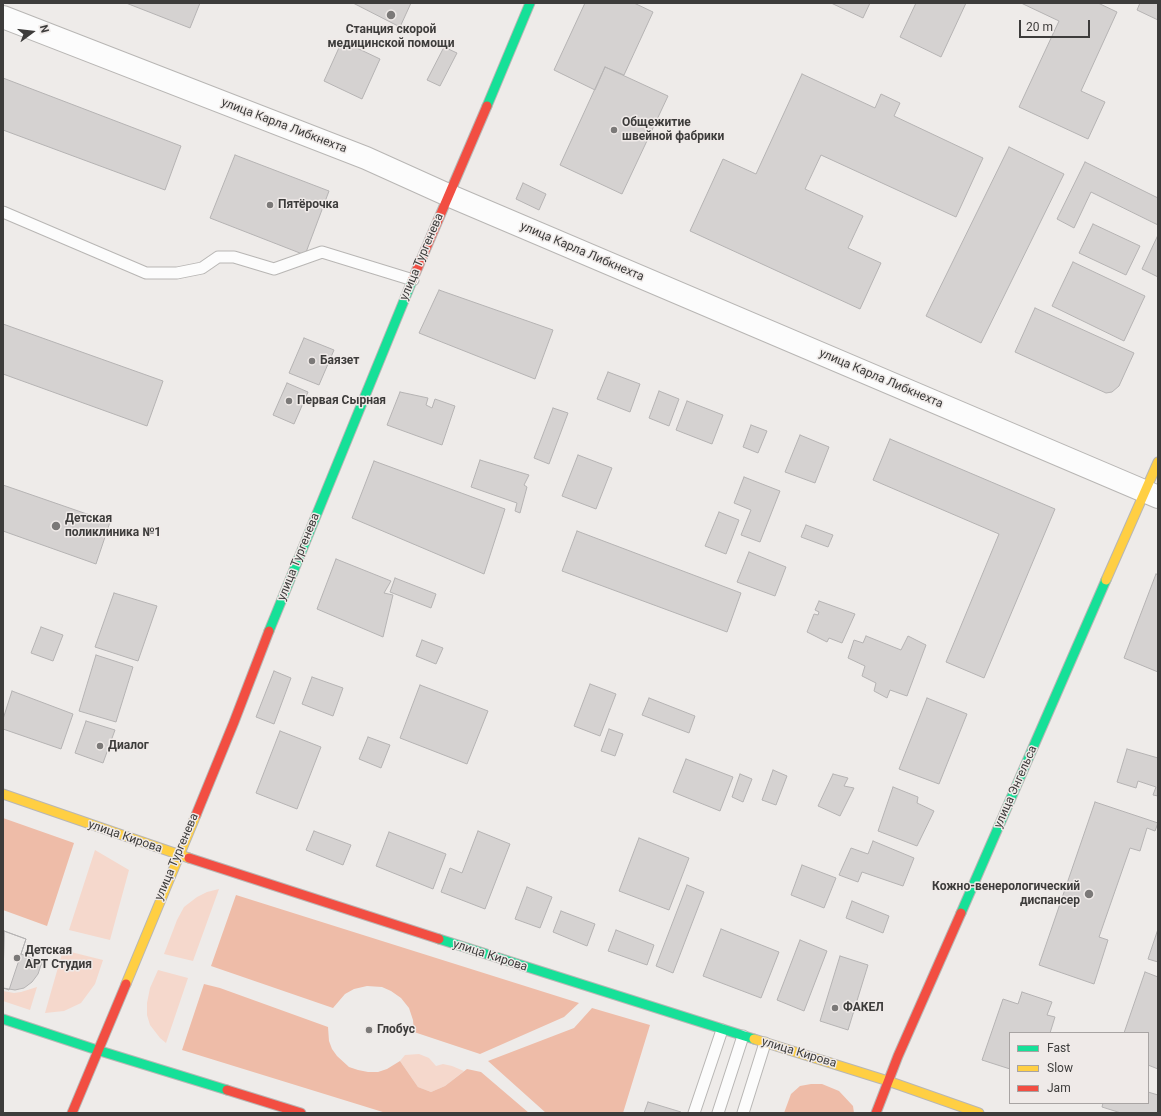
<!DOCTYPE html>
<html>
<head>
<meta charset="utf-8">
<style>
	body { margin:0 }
	#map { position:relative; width:1161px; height:1116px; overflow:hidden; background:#eeebe9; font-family:Roboto,sans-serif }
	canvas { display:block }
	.frame { position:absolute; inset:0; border:4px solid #3d3c3b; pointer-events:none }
	.legend { position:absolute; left:1009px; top:1032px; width:140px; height:72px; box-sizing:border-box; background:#efeae8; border:1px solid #a8a4a3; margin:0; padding:5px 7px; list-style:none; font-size:12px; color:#3d3c3b }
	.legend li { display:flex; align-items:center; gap:8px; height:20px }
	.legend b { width:20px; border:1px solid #a8a4a3 }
	.north { position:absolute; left:12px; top:12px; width:40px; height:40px; -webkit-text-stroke:3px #efeae8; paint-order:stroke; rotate:75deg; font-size:11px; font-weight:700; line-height:16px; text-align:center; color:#3d3c3b }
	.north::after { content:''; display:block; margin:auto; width:14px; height:18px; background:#3d3c3b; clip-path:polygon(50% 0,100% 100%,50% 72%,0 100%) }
	.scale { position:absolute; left:1019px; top:20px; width:71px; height:18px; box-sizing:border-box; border:2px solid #3d3c3b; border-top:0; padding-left:5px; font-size:12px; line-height:14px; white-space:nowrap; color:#3d3c3b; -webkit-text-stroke:3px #efeae8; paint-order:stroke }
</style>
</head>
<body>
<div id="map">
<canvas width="1161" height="1116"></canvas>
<div class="frame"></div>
<ul class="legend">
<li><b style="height:5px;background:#16e098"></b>Fast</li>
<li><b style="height:5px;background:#ffcf43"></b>Slow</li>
<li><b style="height:5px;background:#f24e42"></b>Jam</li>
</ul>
<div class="north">N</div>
<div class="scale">20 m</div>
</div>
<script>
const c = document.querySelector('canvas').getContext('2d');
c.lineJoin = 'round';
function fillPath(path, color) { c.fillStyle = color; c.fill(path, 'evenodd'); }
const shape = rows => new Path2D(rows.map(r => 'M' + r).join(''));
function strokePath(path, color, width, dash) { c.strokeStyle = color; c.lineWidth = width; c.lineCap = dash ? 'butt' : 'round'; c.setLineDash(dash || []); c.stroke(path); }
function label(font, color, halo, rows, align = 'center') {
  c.font = font + ' Roboto,sans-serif'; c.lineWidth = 3; c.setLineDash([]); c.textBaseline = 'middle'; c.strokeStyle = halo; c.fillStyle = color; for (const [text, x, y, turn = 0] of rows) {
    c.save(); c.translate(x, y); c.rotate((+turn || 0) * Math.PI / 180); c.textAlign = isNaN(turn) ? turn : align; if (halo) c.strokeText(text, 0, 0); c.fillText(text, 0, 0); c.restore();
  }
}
const green = shape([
	[95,850,129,870,110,940,69,930],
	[219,889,193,961,164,954,177,920,184,907,197,897,207,892],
	[63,950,103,960,95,984,81,1003,64,1011,45,1013],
	[158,970,188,978,166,1043,160,1038,150,1025,147,1015,147,1003,150,988],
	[37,987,30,1010,3,1001,3,991,14,993,21,992],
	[419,1054,429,1058,436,1066,443,1064,452,1066,464,1071,445,1086,431,1092,418,1087,400,1061,405,1055]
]);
const forest = shape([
	[3,818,74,843,47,926,3,910],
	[236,895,579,1003,564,1017,480,1054,414,1032,413,1020,409,1008,401,998,391,991,382,987,367,986,354,989,345,994,333,1008,211,966],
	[204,984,220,988,328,1027,329,1041,332,1049,337,1056,349,1067,358,1070,368,1072,378,1072,387,1069,400,1061,418,1087,431,1092,445,1086,467,1069,481,1072,529,1113,386,1113,182,1050],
	[592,1008,650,1025,623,1113,546,1113,488,1061,574,1028],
	[811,1084,822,1084,839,1091,853,1106,854,1113,784,1113,791,1094,800,1086]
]);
const building = shape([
	[126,3,200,3,190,28,126,3],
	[353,3,411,3,400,27,353,3],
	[585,3,634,3,653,12,624,75,605,67,595,90,554,70,585,3],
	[831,3,870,3,863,18,831,3],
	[916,3,966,3,941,57,900,37,916,3],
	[1021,3,1098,3,1117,12,1081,91,1105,102,1088,139,1019,107,1059,21,1021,3],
	[1140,3,1158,3,1158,20,1137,10,1140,3],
	[342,41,380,59,362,99,324,81,342,41],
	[444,47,457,53,440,86,427,80,444,47],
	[605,67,668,96,622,194,560,165,605,67],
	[802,74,875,108,881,94,900,103,894,116,983,158,956,217,821,155,805,189,863,216,848,248,881,263,860,309,690,231,723,159,756,174,802,74],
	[3,78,181,146,165,190,3,130,3,78],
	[1009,147,1064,174,981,343,926,316,1009,147],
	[235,155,329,191,305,255,210,218,235,155],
	[1085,162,1158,198,1158,225,1091,192,1074,228,1057,219,1085,162],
	[523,183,546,194,539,210,516,199,523,183],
	[1093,224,1140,246,1126,275,1079,253,1093,224],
	[1158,235,1158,277,1142,269,1158,235],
	[1073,262,1145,296,1124,341,1052,306,1073,262],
	[439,290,553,330,535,379,419,333,439,290],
	[1035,308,1134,353,1119,386,1112,392,1106,393,1015,352,1035,308],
	[3,324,163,381,147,426,3,374,3,324],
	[304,338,334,350,319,385,289,373,304,338],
	[608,372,640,384,630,412,597,399,608,372],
	[287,383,308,392,294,424,273,415,287,383],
	[659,391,679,399,669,426,649,418,659,391],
	[400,392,428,398,426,405,432,408,435,399,455,406,442,445,387,425,400,392],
	[687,401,723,415,712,444,676,430,687,401],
	[553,408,568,413,549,464,534,458,553,408],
	[751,425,767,431,758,453,743,447,751,425],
	[800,435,829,447,815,483,785,472,800,435],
	[890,439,1055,509,984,678,946,662,999,534,873,480,890,439],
	[578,455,612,468,596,509,562,496,578,455],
	[480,460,529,475,524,485,527,487,520,513,515,511,517,503,471,487,480,460],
	[374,461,505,509,484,574,352,518,374,461],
	[744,477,780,491,760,542,741,535,751,510,734,503,744,477],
	[3,485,110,522,96,564,3,531,3,485],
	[719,512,739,520,726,554,705,546,719,512],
	[806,525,833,535,828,547,801,537,806,525],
	[577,531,741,593,727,632,562,571,577,531],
	[749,552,786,567,775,596,737,582,749,552],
	[336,559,391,581,384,593,393,595,383,637,317,609,336,559],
	[1156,574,1158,575,1158,672,1124,658,1156,574],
	[395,578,436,594,431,608,390,592,395,578],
	[114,593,157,606,138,661,95,647,114,593],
	[819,601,855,614,842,643,829,638,827,642,807,632,814,614,818,615,819,612,815,610,819,601],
	[41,627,63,635,53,661,31,653,41,627],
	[866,636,901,650,908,636,926,645,907,696,890,690,887,698,874,691,876,683,862,676,865,666,848,658,854,640,863,643,866,636],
	[422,640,443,648,436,664,416,656,422,640],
	[96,655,133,667,116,722,79,711,96,655],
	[274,671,291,678,274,724,256,717,274,671],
	[312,677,343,688,333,716,302,704,312,677],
	[590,684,616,694,600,736,574,726,590,684],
	[420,685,488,711,467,764,400,738,420,685],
	[12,691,73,714,61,749,3,729,3,719,12,691],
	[649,698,695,716,689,733,642,715,649,698],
	[927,698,967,714,939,784,899,769,927,698],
	[86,721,115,730,103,763,75,753,86,721],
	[609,729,623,734,615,756,601,751,609,729],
	[280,731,321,747,297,809,256,793,280,731],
	[368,737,390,745,381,768,359,759,368,737],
	[1127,749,1158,758,1158,796,1153,795,1156,787,1138,781,1136,788,1117,782,1127,749],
	[686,759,733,777,720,811,673,792,686,759],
	[773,770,787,776,776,805,762,800,773,770],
	[740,774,752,779,743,802,732,797,740,774],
	[833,774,848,778,844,786,854,788,840,816,818,806,833,774],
	[893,787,918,797,917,803,934,811,917,846,878,831,893,787],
	[1095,802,1158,823,1155,831,1147,828,1140,851,1130,848,1099,937,1108,940,1094,984,1039,965,1095,802],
	[314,831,351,845,343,865,306,850,314,831],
	[478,831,510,844,485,909,441,892,450,868,462,873,478,831],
	[389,832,446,854,433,889,376,866,389,832],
	[639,838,689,858,669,910,619,891,639,838],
	[873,841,914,858,903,886,862,872,858,882,839,875,851,848,868,854,873,841],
	[802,865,836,878,824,908,791,895,802,865],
	[687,885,704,892,673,973,656,966,687,885],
	[527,887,552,897,540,928,515,919,527,887],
	[852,901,889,916,883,933,846,918,852,901],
	[561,911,595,924,587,946,553,932,561,911],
	[721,929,779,952,761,998,703,976,721,929],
	[1158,929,1158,962,1148,959,1158,929],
	[616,930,654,945,647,965,608,951,616,930],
	[4,931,26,939,21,954,42,962,38,974,32,982,24,988,15,990,3,988,4,931],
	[4,931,26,939,9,990,3,988,4,931],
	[800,940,827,951,804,1011,777,1000,800,940],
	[840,956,868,965,848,1030,820,1021,840,956],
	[1145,972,1158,977,1158,1069,1148,1065,1148,1033,1124,1033,1145,972],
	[1022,992,1052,1002,1047,1015,1055,1017,1050,1033,1010,1033,1010,1069,982,1060,1003,999,1018,1004,1022,992],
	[1148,1092,1158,1095,1158,1113,1121,1113,1102,1107,1103,1103,1148,1103,1148,1092],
	[648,1102,681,1112,681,1113,644,1113,648,1102]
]);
const lane = shape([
	[3,212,146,273,177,273,202,268,218,257,234,257,274,269,322,252,413,280],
	[694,1113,722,1030],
	[718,1113,743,1036],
	[743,1113,765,1043]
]);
const street = shape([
	[3,17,366,158,448,195,1158,497]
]);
const fast = shape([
	[487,106,530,3],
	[269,631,412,281],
	[961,913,1106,580],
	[439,939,754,1039],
	[3,1019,97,1050,227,1090]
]);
const slow = shape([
	[1106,580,1158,462],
	[3,794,189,858],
	[126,984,196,815],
	[754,1039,888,1081,979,1113]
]);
const jam = shape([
	[412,281,487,106],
	[196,815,234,722,269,631],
	[189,858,439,939],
	[227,1090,301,1113],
	[72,1113,126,984],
	[876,1113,898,1056,961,913]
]);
const markers = [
	[391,15,5,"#7b7978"],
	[614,130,4,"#7b7978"],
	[270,205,4,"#7b7978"],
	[312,361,4,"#7b7978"],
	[289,401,4,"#7b7978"],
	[56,526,5,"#7b7978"],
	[100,746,4,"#7b7978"],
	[1089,894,5,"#7b7978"],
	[17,958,4,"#7b7978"],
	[835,1008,4,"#7b7978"],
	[369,1030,4,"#7b7978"]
];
const poiNames = [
	["Станция скорой",391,30,"center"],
	["медицинской помощи",391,44,"center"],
	["Общежитие",622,123],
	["швейной фабрики",622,137],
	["Пятёрочка",278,205],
	["Баязет",320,361],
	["Первая Сырная",297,401],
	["Детская",65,519],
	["поликлиника №1",65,533],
	["Диалог",108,746],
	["Кожно-венерологический",1080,887,"right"],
	["диспансер",1080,901,"right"],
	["Детская",25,951],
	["АРТ Студия",25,965],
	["ФАКЕЛ",843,1008],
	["Глобус",377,1030]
];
const streetNames = [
	["улица Карла Либкнехта",284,126,21],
	["улица Карла Либкнехта",582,252,23],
	["улица Тургенева",422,257,-67],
	["улица Карла Либкнехта",881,379,23],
	["улица Тургенева",299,557,-68],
	["улица Энгельса",1016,787,-66],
	["улица Кирова",125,837,19],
	["улица Тургенева",177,857,-67],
	["улица Кирова",490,956,18],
	["улица Кирова",799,1053,17]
];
fillPath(green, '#f5d8cc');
fillPath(forest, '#eebca8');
fillPath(building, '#d5d2d1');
strokePath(building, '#b5b3b3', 1);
strokePath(lane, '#b8b6b4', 13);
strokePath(street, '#b8b6b4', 24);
strokePath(fast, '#b8b6b4', 11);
strokePath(slow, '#b8b6b4', 11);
strokePath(jam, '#b8b6b4', 11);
strokePath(lane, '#fcfcfc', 11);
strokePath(street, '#fcfcfc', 22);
strokePath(fast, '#16e098', 9);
strokePath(slow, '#ffcf43', 9);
strokePath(jam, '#f24e42', 9);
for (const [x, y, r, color] of markers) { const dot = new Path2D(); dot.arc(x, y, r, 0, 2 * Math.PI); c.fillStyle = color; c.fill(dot); strokePath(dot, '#efeae8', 1.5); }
label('bold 12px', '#3d3c3b', '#efeae8', poiNames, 'left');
label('12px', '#3d3c3b', '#efeae8', streetNames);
</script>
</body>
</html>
